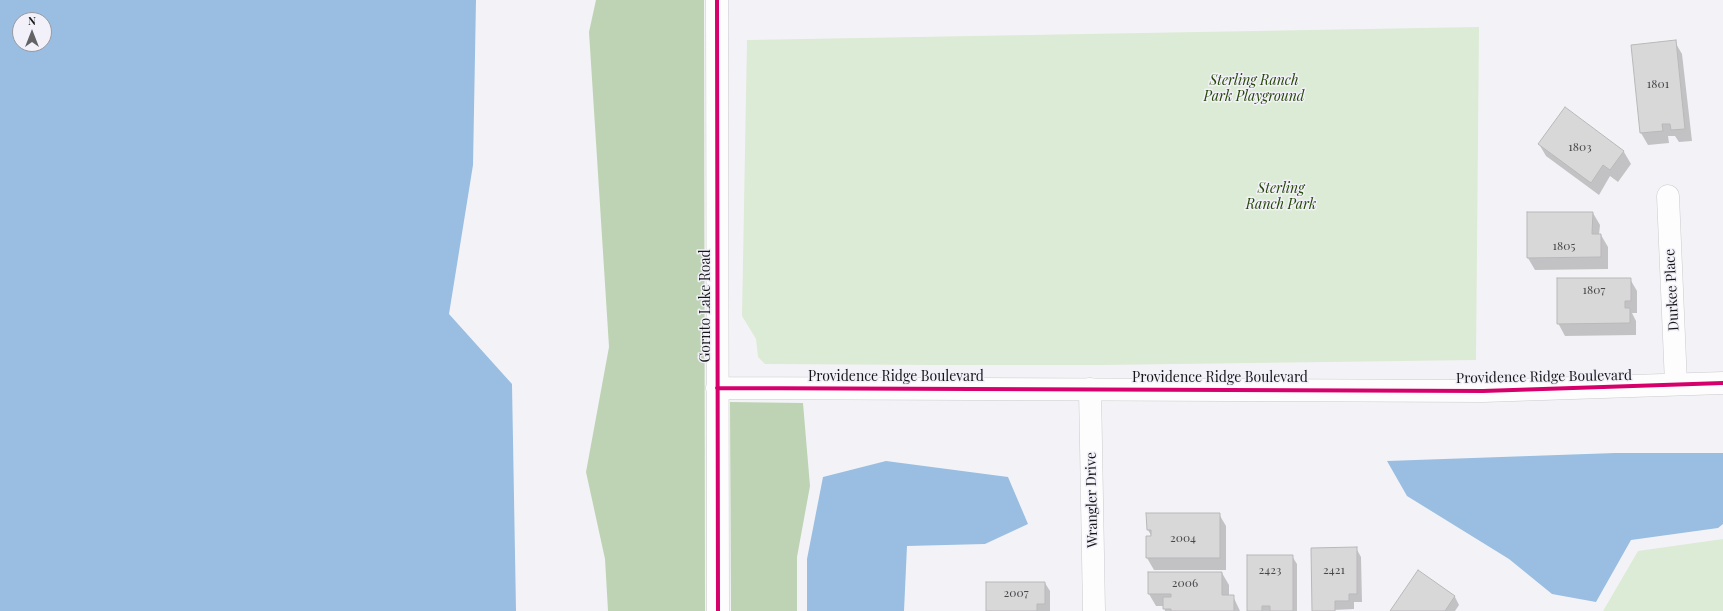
<!DOCTYPE html>
<html>
<head>
<meta charset="utf-8">
<style>
	body { margin:0 }
	#map { position:relative; width:1723px; height:611px; overflow:hidden; background:#f3f3f7; font-family:"Playfair Display",serif }
	canvas { display:block }
	.north { position:absolute; left:12px; top:12px; width:40px; height:40px; box-sizing:border-box; background:#f2f1f9; border:1px solid #9a999f; border-radius:50%; rotate:0deg; font-size:11px; font-weight:700; line-height:16px; text-align:center; color:#161618 }
	.north::after { content:''; display:block; margin:auto; width:14px; height:18px; background:#636366; clip-path:polygon(50% 0,100% 100%,50% 72%,0 100%) }
</style>
</head>
<body>
<div id="map">
<canvas width="1723" height="611"></canvas>
<div class="north">N</div>
</div>
<script>
const c = document.querySelector('canvas').getContext('2d');
c.lineJoin = 'round';
function fillPath(path, color) { c.fillStyle = color; c.fill(path, 'evenodd'); }
const shape = rows => new Path2D(rows.map(r => 'M' + r).join(''));
function strokePath(path, color, width, dash) { c.strokeStyle = color; c.lineWidth = width; c.lineCap = dash ? 'butt' : 'round'; c.setLineDash(dash || []); c.stroke(path); }
function label(font, color, halo, rows, align = 'center') {
  c.font = font + ' "Playfair Display",serif'; c.lineWidth = 3; c.setLineDash([]); c.textBaseline = 'middle'; c.strokeStyle = halo; c.fillStyle = color; for (const [text, x, y, turn = 0] of rows) {
    c.save(); c.translate(x, y); c.rotate((+turn || 0) * Math.PI / 180); c.textAlign = isNaN(turn) ? turn : align; if (halo) c.strokeText(text, 0, 0); c.fillText(text, 0, 0); c.restore();
  }
}
const green = shape([
	[1479,27,1476,360,1103,365,931,365,765,364,758,357,756,339,742,316,747,40],
	[1723,539,1723,611,1603,611,1638,551]
]);
const forest = shape([
	[596,0,704,0,705,611,608,611,605,559,586,472,609,347,589,32],
	[730,402,803,403,810,486,797,557,797,611,731,611]
]);
const water = shape([
	[0,0,476,0,473,165,449,314,512,384,516,611,0,611],
	[20,20,44,20,44,44,20,44],
	[1615,453,1723,453,1723,524,1718,528,1631,540,1596,602,1552,594,1509,559,1407,496,1387,461],
	[886,461,1008,477,1028,524,985,544,907,546,904,611,807,611,807,559,823,477]
]);
const shadow = shape([
	[1675,42,1682,54,1692,141,1679,142,1675,136,1668,136,1669,143,1648,145,1641,133,1632,46],
	[1565,109,1624,152,1631,164,1618,182,1610,176,1599,195,1546,156,1539,144],
	[1593,213,1600,225,1599,235,1601,235,1608,247,1608,269,1535,270,1528,258],
	[1630,279,1637,291,1637,313,1632,313,1636,321,1636,335,1565,336,1558,323],
	[1148,514,1219,514,1226,526,1226,570,1154,570,1147,558,1147,537,1152,537,1148,530],
	[1356,548,1361,557,1362,602,1354,602,1354,609,1313,611],
	[1292,556,1297,564,1297,611,1249,611],
	[1418,572,1455,597,1459,605,1455,611,1391,611],
	[1149,573,1222,573,1229,585,1229,596,1233,596,1240,611,1165,611,1164,606,1156,606,1149,594],
	[1045,583,1050,591,1050,611,987,611]
]);
const building = shape([
	[1676,40,1685,129,1671,130,1670,124,1662,124,1663,131,1640,133,1631,45,1676,40],
	[1565,107,1624,151,1610,170,1603,165,1591,183,1538,144,1565,107],
	[1527,212,1593,212,1592,234,1601,234,1601,257,1527,258,1527,212],
	[1557,278,1631,278,1631,301,1625,301,1625,308,1630,308,1630,323,1557,324,1557,278],
	[1146,513,1220,513,1220,558,1146,558,1146,536,1151,536,1151,530,1147,530,1146,513],
	[1357,547,1357,594,1349,594,1349,601,1335,601,1335,611,1312,611,1311,548,1357,547],
	[1247,555,1293,555,1293,611,1270,611,1270,606,1262,606,1262,611,1247,611,1247,555],
	[1418,570,1455,596,1445,611,1390,611,1418,570],
	[1148,572,1222,572,1222,595,1234,595,1234,611,1171,611,1171,609,1163,609,1163,597,1171,597,1171,594,1148,594,1148,572],
	[986,582,1045,582,1045,604,1037,604,1037,611,986,611,986,582]
]);
const minor = shape([
	[1668,196,1676,384],
	[1090,389,1094,611]
]);
const tertiary = shape([
	[717,0,718,611],
	[717,388,1483,391,1723,383]
]);
const cycleway = shape([
	[717,0,718,611],
	[717,388,1483,391,1723,383]
]);
const numberNames = [
	["1801",1658,84],
	["1803",1580,147],
	["1805",1564,246],
	["1807",1594,290],
	["2004",1183,538],
	["2423",1270,570],
	["2421",1334,570],
	["2006",1185,583],
	["2007",1016,593]
];
const parkNames = [
	["Sterling Ranch",1254,81],
	["Park Playground",1254,97],
	["Sterling",1281,189],
	["Ranch Park",1281,205]
];
const streetNames = [
	["Durkee Place",1672,290,-93],
	["Gornto Lake Road",706,306,-90],
	["Providence Ridge Boulevard",896,377],
	["Providence Ridge Boulevard",1544,377,-1],
	["Providence Ridge Boulevard",1220,378],
	["Wrangler Drive",1092,500,-91]
];
fillPath(green, '#dcebd5');
fillPath(forest, '#bed3b4');
fillPath(water, '#99bee1');
fillPath(shadow, '#0003');
fillPath(building, '#d9d8d9');
strokePath(building, '#b9b7b8', 1);
strokePath(minor, '#cacace', 23);
strokePath(tertiary, '#cacace', 23);
strokePath(minor, '#fdfdfe', 22);
strokePath(tertiary, '#fdfdfe', 22);
strokePath(cycleway, '#d6006c', 4);
label('12px', '#474648', null, numberNames);
label('italic 14px', '#254707', '#f2f1f9', parkNames);
label('14px', '#161618', '#f2f1f9', streetNames);
</script>
</body>
</html>
